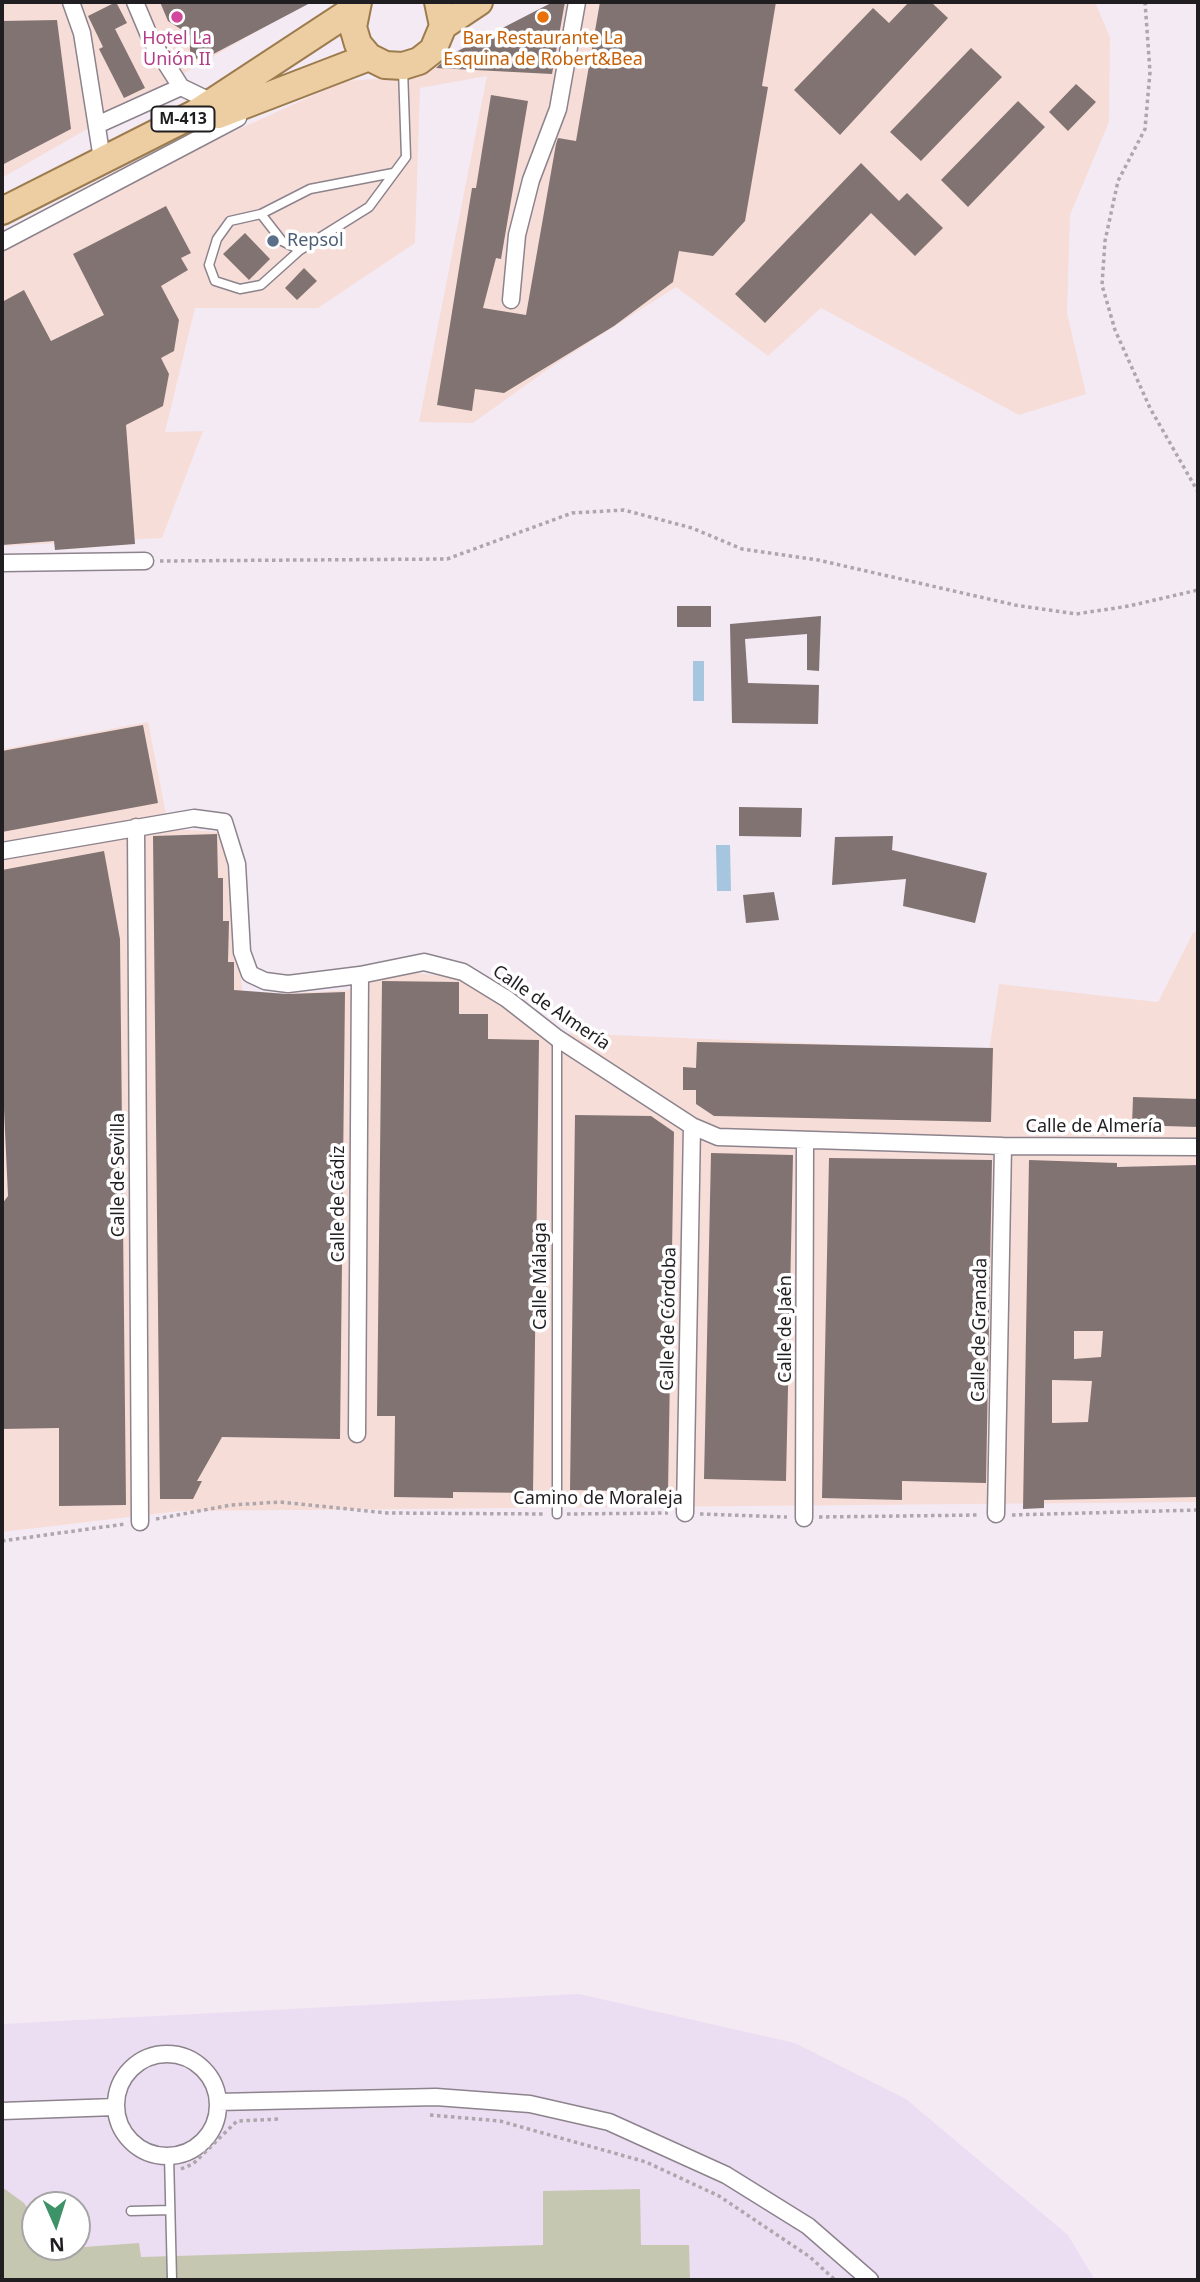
<!DOCTYPE html>
<html>
<head>
<meta charset="utf-8">
<style>
	body { margin:0 }
	#map { position:relative; width:1200px; height:2282px; overflow:hidden; background:#f4eaf4; font-family:"Noto Sans",sans-serif }
	canvas { display:block }
	.frame { position:absolute; inset:0; border:4px solid #211e21; pointer-events:none }
	.north { position:absolute; left:21px; top:2191px; width:70px; height:70px; box-sizing:border-box; background:#fff; border:2px solid #a6a5a6; border-radius:50%; rotate:177deg; font-size:19px; font-weight:700; line-height:28px; text-align:center; color:#211e21 }
	.north::after { content:''; display:block; margin:auto; width:24px; height:32px; background:#3d9367; clip-path:polygon(50% 0,100% 100%,50% 72%,0 100%) }
</style>
</head>
<body>
<div id="map">
<canvas width="1200" height="2282"></canvas>
<div class="frame"></div>
<div class="north">N</div>
</div>
<script>
const c = document.querySelector('canvas').getContext('2d');
c.lineJoin = 'round';
function fillPath(path, color) { c.fillStyle = color; c.fill(path, 'evenodd'); }
const shape = rows => new Path2D(rows.map(r => 'M' + r).join(''));
function strokePath(path, color, width, dash) { c.strokeStyle = color; c.lineWidth = width; c.lineCap = dash ? 'butt' : 'round'; c.setLineDash(dash || []); c.stroke(path); }
function label(font, color, halo, rows, align = 'center') {
  c.font = font + ' "Noto Sans",sans-serif'; c.lineWidth = 7; c.setLineDash([]); c.textBaseline = 'middle'; c.strokeStyle = halo; c.fillStyle = color; for (const [text, x, y, turn = 0] of rows) {
    c.save(); c.translate(x, y); c.rotate((+turn || 0) * Math.PI / 180); c.textAlign = isNaN(turn) ? turn : align; if (halo) c.strokeText(text, 0, 0); c.fillText(text, 0, 0); c.restore();
  }
}
const industrial = shape([
	[2,2,308,2,2,178],
	[555,2,1095,2,1110,37,1109,122,1070,215,1067,313,1086,394,1019,415,821,308,768,356,676,287,554,365,473,423,419,422,487,76,420,88,415,243,318,308,195,308,165,432,203,431,162,538,2,546,2,249,217,139,345,81,419,76],
	[148,722,169,829,223,832,243,996,347,990,393,970,464,979,543,1032,989,1051,999,984,1158,1002,1193,933,1198,931,1198,1502,180,1511,2,1532,2,726,4,749]
]);
const education = shape([
	[579,1994,795,2043,906,2099,1068,2235,1095,2280,2,2280,2,2024],
	[35,2205,77,2205,77,2247,35,2247]
]);
const green = shape([
	[2,2187,24,2203,35,2219,35,2247,56,2249,139,2243,141,2257,543,2245,543,2191,640,2189,641,2245,689,2245,690,2280,2,2280]
]);
const water = shape([
	[693,661,704,661,704,701,693,701],
	[716,845,730,845,731,891,717,891]
]);
const building = shape([
	[116,2,127,23,115,29,145,88,124,98,99,49,103,47,88,16],
	[160,2,312,2,204,59,190,59,190,35,168,21],
	[553,2,565,2,552,74,436,68,448,56],
	[600,2,776,2,762,86,768,87,745,221,713,256,679,251,673,282,614,326,504,393,475,389,472,411,437,405,472,188,476,188,491,95,528,101,501,259,496,258,483,308,526,315,556,144,558,138,576,141],
	[909,2,931,2,948,18,840,135,794,90,873,8,889,23],
	[57,20,71,129,2,165,2,21],
	[971,48,1002,77,921,161,890,132],
	[1076,84,1096,102,1068,131,1049,112],
	[1018,101,1045,127,968,207,941,180],
	[861,163,899,201,907,193,943,228,915,256,871,213,765,323,735,294],
	[166,206,191,253,181,258,188,270,161,286,179,320,174,351,161,358,169,374,163,406,126,425,135,544,55,550,54,541,2,545,2,302,24,290,51,341,104,315,73,254],
	[245,233,270,259,249,280,223,254],
	[304,268,317,281,297,300,285,288],
	[677,606,711,606,711,627,677,627],
	[821,616,819,671,807,670,807,634,745,639,748,683,819,685,818,724,732,723,730,624],
	[143,725,158,803,2,832,2,751],
	[739,807,802,808,801,837,739,836],
	[217,834,218,878,223,878,223,921,229,921,228,962,234,962,234,990,287,994,345,992,340,1439,222,1437,197,1481,202,1481,193,1499,160,1499,153,836],
	[893,836,892,850,987,873,975,923,903,906,906,879,832,885,835,837],
	[104,851,120,939,126,1505,59,1506,59,1428,2,1429,2,1204,8,1196,2,1066,2,870],
	[774,892,779,920,746,923,743,895],
	[382,981,459,982,459,1014,488,1014,488,1039,539,1040,533,1493,453,1492,453,1498,394,1497,395,1416,377,1416],
	[697,1042,993,1048,991,1122,714,1116,696,1104,696,1090,683,1090,683,1067,696,1068],
	[1133,1097,1198,1099,1198,1127,1132,1125],
	[575,1115,651,1116,674,1132,668,1492,570,1490],
	[711,1153,793,1155,786,1481,704,1479],
	[829,1158,992,1160,986,1483,902,1481,902,1500,822,1498],
	[1029,1160,1117,1163,1117,1167,1198,1165,1198,1497,1044,1500,1044,1508,1023,1509],
	[1074,1331,1103,1331,1101,1357,1074,1359],
	[1052,1380,1092,1381,1088,1422,1052,1423]
]);
const path = shape([
	[1145,2,1150,72,1145,129,1118,181,1105,241,1102,285,1115,330,1150,408,1198,492],
	[160,561,447,559,572,513,624,510,692,528,742,549,818,560,1015,605,1076,614,1129,606,1198,590],
	[567,1514,668,1513],
	[700,1514,787,1517],
	[1012,1515,1198,1510],
	[819,1517,979,1515],
	[156,1519,231,1505,280,1502,387,1513,546,1514],
	[2,1541,125,1524],
	[430,2115,500,2121,646,2162,719,2196,810,2257,835,2280],
	[181,2169,193,2164,237,2121,280,2119]
]);
const service = shape([
	[393,173,310,189,261,214,282,241,300,250,369,207,406,157,403,69],
	[261,214,230,221,217,239,209,265,215,281,240,289,261,285,300,250],
	[557,1514,557,1038],
	[169,2155,172,2280],
	[131,2211,170,2210]
]);
const minor = shape([
	[71,2,82,33,102,159],
	[135,2,151,40,181,87,212,102],
	[97,125,181,87],
	[2,242,238,118],
	[511,300,517,235,531,180,558,109,577,2],
	[2,563,145,561],
	[136,827,140,1522],
	[2,851,194,818,224,822,237,864,242,952,250,974,265,981,288,984,360,975,424,962,463,972,507,999,557,1038,692,1126,718,1137,1003,1146,1198,1147],
	[357,1434,360,975],
	[685,1513,692,1126],
	[996,1514,1003,1146],
	[804,1518,805,1141],
	'116 2105a51 51 0 1 1 102 0a51 51 0 1 1-102 0Z',
	[218,2102,436,2097,530,2104,609,2122,726,2175,808,2226,870,2280],
	[2,2111,115,2107]
]);
const primary = shape([
	[358,2,353,27,358,44,369,57,385,65,403,66,419,61,433,50,443,26,438,2],
	[443,26,479,2],
	[218,115,369,57],
	[2,211,194,114,354,9]
]);
const markers = [
	[177,17,7,"#d1479c"],
	[543,17,7,"#e8710a"],
	[273,241,7,"#5c6f8a"]
];
const shields = [
	[183,119,63]
];
const shieldNames = [
	["M-413",183,119]
];
const hotelNames = [
	["Hotel La",177,39],
	["Unión II",177,60]
];
const foodNames = [
	["Bar Restaurante La",543,39],
	["Esquina de Robert&Bea",543,60]
];
const serviceNames = [
	["Repsol",287,241]
];
const streetNames = [
	["Calle de Almería",551,1008,34],
	["Calle de Almería",1094,1127],
	["Calle de Sevilla",119,1175,-90],
	["Calle de Cádiz",339,1204,-90],
	["Calle Málaga",541,1276,-90],
	["Calle de Córdoba",669,1319,-89],
	["Calle de Jaén",786,1329,-90],
	["Calle de Granada",980,1330,-89],
	["Camino de Moraleja",598,1499]
];
fillPath(industrial, '#f7ddd8');
fillPath(education, '#ecdef2');
fillPath(green, '#c6c7b0');
fillPath(water, '#a6c5de');
fillPath(building, '#817372');
strokePath(service, '#8c838c', 11);
strokePath(minor, '#8c838c', 19);
strokePath(primary, '#9c7b4d', 30);
strokePath(path, '#ada6ad', 3.5, [3.5, 3.5]);
strokePath(service, '#fff', 8);
strokePath(minor, '#fff', 16);
strokePath(primary, '#eccea2', 26);
for (const [x, y, r, color] of markers) { const dot = new Path2D(); dot.arc(x, y, r, 0, 2 * Math.PI); c.fillStyle = color; c.fill(dot); strokePath(dot, '#fff', 2.5); }
for (const [x, y, w] of shields) { const box = new Path2D(); box.roundRect(x - w / 2, y - 12.5, w, 25, 5); c.fillStyle = '#fff'; c.fill(box); strokePath(box, '#211e21', 2); }
label('bold 16px', '#211e21', null, shieldNames);
label('18px', '#b23c85', '#fff', hotelNames);
label('18px', '#c56008', '#fff', foodNames);
label('18px', '#4e5e75', '#fff', serviceNames, 'left');
label('18px', '#211e21', '#fff', streetNames);
</script>
</body>
</html>
